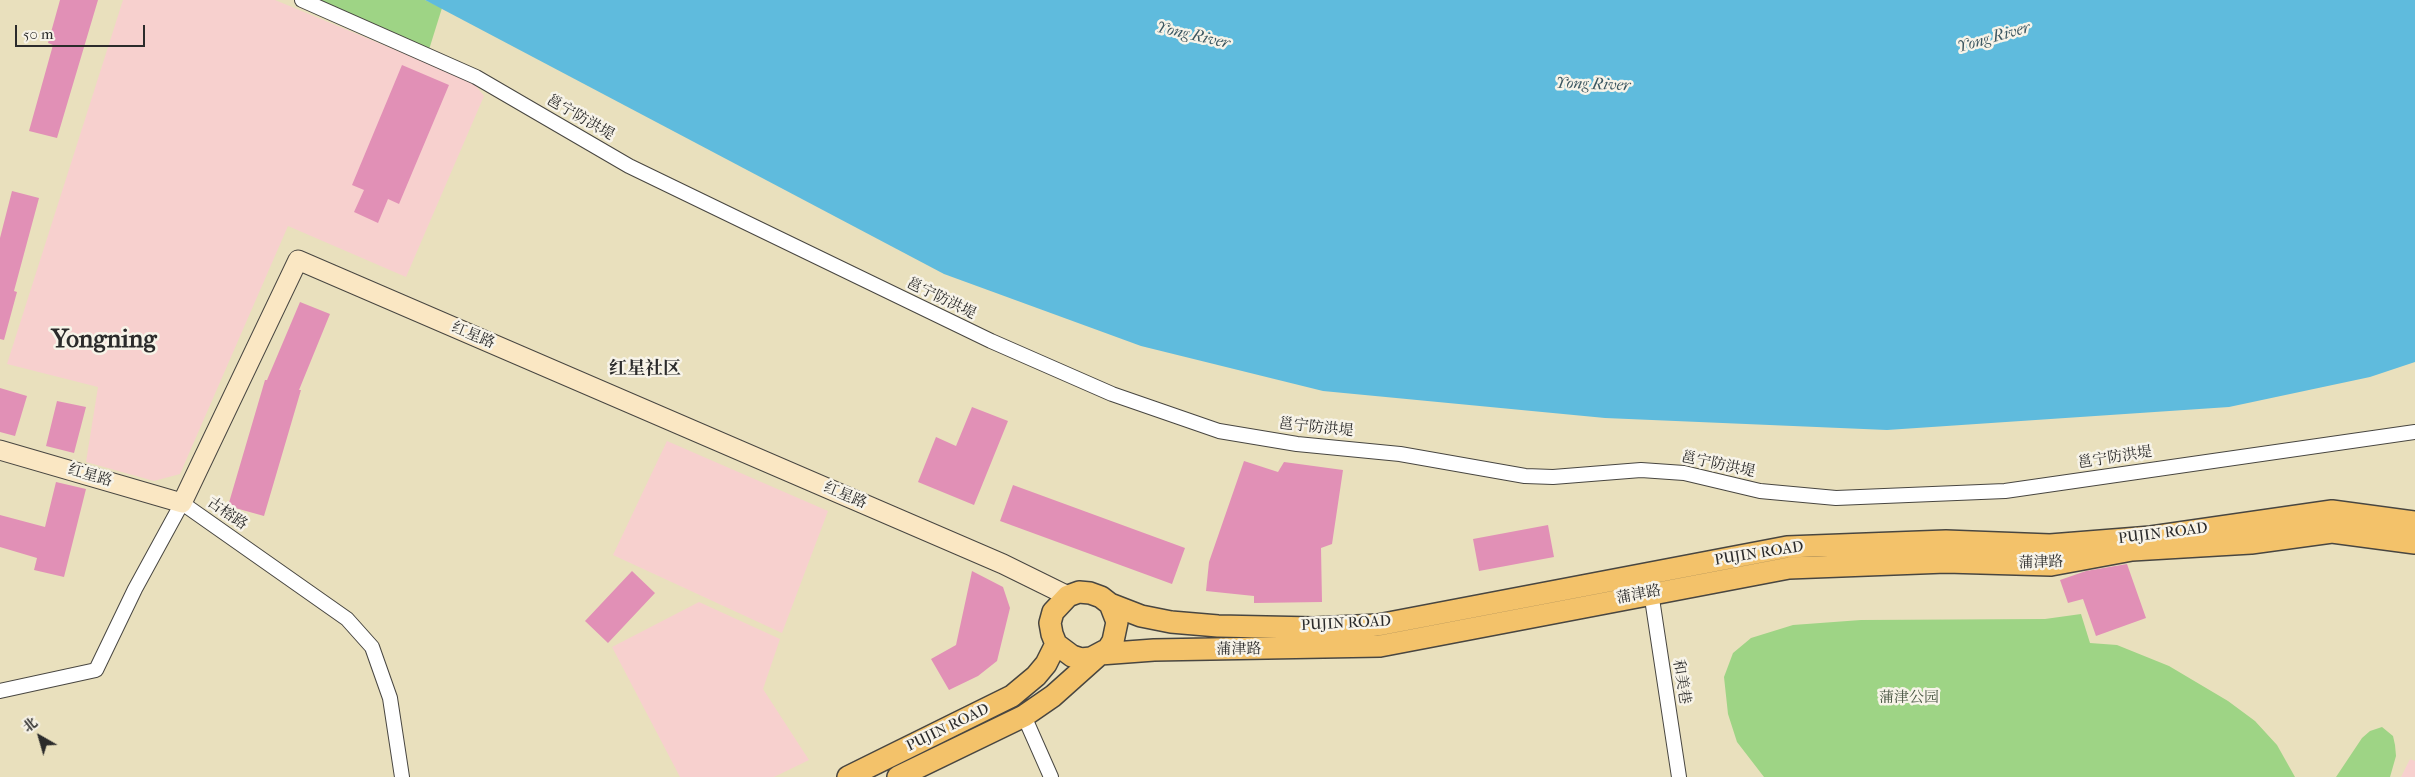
<!DOCTYPE html>
<html>
<head>
<meta charset="utf-8">
<style>
	body { margin:0 }
	#map { position:relative; width:2415px; height:777px; overflow:hidden; background:#e9e0bd; font-family:"IM FELL French Canon","Noto Serif SC",serif }
	canvas { display:block }
	.north { position:absolute; left:15px; top:712px; width:50px; height:50px; -webkit-text-stroke:4px #f7f3e8; paint-order:stroke; rotate:322deg; font-size:14px; font-weight:700; line-height:20px; text-align:center; color:#2b2b2b }
	.north::after { content:''; display:block; margin:auto; width:18px; height:22px; background:#2b2b2b; clip-path:polygon(50% 0,100% 100%,50% 72%,0 100%) }
	.scale { position:absolute; left:15px; top:25px; width:130px; height:22px; box-sizing:border-box; border:2px solid #2b2b2b; border-top:0; padding-left:6px; font-size:15px; line-height:18px; white-space:nowrap; color:#2b2b2b; -webkit-text-stroke:4px #f7f3e8; paint-order:stroke }
</style>
</head>
<body>
<div id="map">
<canvas width="2415" height="777"></canvas>
<div class="north">北</div>
<div class="scale">50 m</div>
</div>
<script>
const c = document.querySelector('canvas').getContext('2d');
c.lineJoin = 'round';
function fillPath(path, color) { c.fillStyle = color; c.fill(path, 'evenodd'); }
const shape = rows => new Path2D(rows.map(r => 'M' + r).join(''));
function strokePath(path, color, width, dash) { c.strokeStyle = color; c.lineWidth = width; c.lineCap = dash ? 'butt' : 'round'; c.setLineDash(dash || []); c.stroke(path); }
function label(font, color, halo, rows, align = 'center') {
  c.font = font + ' "IM FELL French Canon","Noto Serif SC",serif'; c.lineWidth = 5; c.setLineDash([]); c.textBaseline = 'middle'; c.strokeStyle = halo; c.fillStyle = color; for (const [text, x, y, turn = 0] of rows) {
    c.save(); c.translate(x, y); c.rotate((+turn || 0) * Math.PI / 180); c.textAlign = isNaN(turn) ? turn : align; if (halo) c.strokeText(text, 0, 0); c.fillText(text, 0, 0); c.restore();
  }
}
const built = shape([
	[123,0,275,0,473,82,484,96,406,277,288,226,180,474,154,481,86,462,98,387,7,364],
	[667,441,828,511,782,633,613,555],
	[699,602,780,639,763,689,809,760,774,777,680,777,612,647],
	[2410,759,2415,761,2415,777,2401,777]
]);
const green = shape([
	[302,0,425,0,442,8,427,56],
	[2081,614,2090,643,2117,645,2169,666,2228,701,2255,721,2277,745,2295,777,1764,777,1737,742,1728,714,1724,677,1733,653,1751,638,1793,625,1861,620,2045,619],
	[2382,727,2393,736,2395,745,2396,756,2390,777,2336,777,2362,738,2370,731]
]);
const water = shape([
	[425,0,2415,0,2415,362,2370,377,2229,407,1887,430,1605,418,1323,391,1141,346,944,274]
]);
const building = shape([
	[60,0,98,0,57,138,29,131,53,45,48,43],
	[402,65,449,85,399,204,388,199,378,223,354,212,364,190,352,185],
	[12,191,39,198,14,291,17,292,4,340,0,339,0,238],
	[300,302,330,314,299,390,301,390,264,516,228,506,265,380,267,380],
	[0,388,27,396,15,436,0,432],
	[57,401,86,407,74,453,46,446],
	[972,407,1008,421,974,505,918,482,936,437,956,446],
	[1244,461,1278,472,1284,462,1343,470,1332,544,1321,548,1322,602,1254,603,1254,596,1206,591,1209,562],
	[56,482,86,489,64,577,34,570,37,558,0,547,0,515,45,527],
	[1013,485,1185,548,1172,584,1000,521],
	[1548,525,1554,557,1479,571,1473,539],
	[2127,564,2146,618,2096,636,2083,599,2068,603,2060,580,2086,571],
	[632,571,655,593,608,643,585,621],
	[972,571,1003,587,1010,608,997,661,978,676,949,690,931,659,956,645]
]);
const street = shape([
	[302,0,476,77,629,166,991,341,1112,394,1219,431,1297,444,1400,454,1525,476,1553,477,1641,470,1684,473,1760,491,1836,498,2005,491,2415,432],
	[1651,592,1679,777],
	[0,691,96,670,135,589,182,503,347,619,372,647,390,698,402,777],
	[1024,716,1051,777]
]);
const secondary = shape([
	[0,450,182,503,298,260,1003,564,1068,596]
]);
const primary = shape([
	[1110,604,1117,622,1113,641,1108,649,1091,658,1081,659,1072,656,1056,644,1052,634,1050,623,1053,612,1068,596,1079,592,1090,593,1101,597,1110,604,1141,616,1171,622,1218,626,1314,628,1378,625,1787,547,1946,541,2050,545,2151,537,2332,511,2415,522],
	[848,777,1012,696,1036,676,1046,664,1056,644],
	[898,777,1024,716,1053,696,1100,654,1154,650,1380,646,1789,568,1946,562,2051,565,2132,550,2251,543,2332,532,2415,543]
]);
const streetNames = [
	["邕宁防洪堤",580,118,30],
	["邕宁防洪堤",941,299,26],
	["红星路",473,336,23],
	["邕宁防洪堤",1316,428,6],
	["邕宁防洪堤",2115,458,-9],
	["邕宁防洪堤",1718,465,12],
	["红星路",90,476,16],
	["红星路",845,496,23],
	["古榕路",227,514,35],
	["PUJIN ROAD",2163,534,-7],
	["PUJIN ROAD",1759,554,-9],
	["蒲津路",2041,563,-2],
	["蒲津路",1639,595,-11],
	["PUJIN ROAD",1346,624,-3],
	["蒲津路",1239,650,-1],
	["和美巷",1681,682,81],
	["PUJIN ROAD",948,728,-26]
];
const parkNames = [
	["蒲津公园",1909,698]
];
const waterNames = [
	["Yong River",1193,36,13],
	["Yong River",1994,38,-16],
	["Yong River",1593,85,2]
];
const quarterNames = [
	["红星社区",645,370]
];
const townNames = [
	["Yongning",104,341]
];
fillPath(built, '#f7d0ce');
fillPath(green, '#9ed485');
fillPath(water, '#5fbbdd');
fillPath(building, '#e190b6');
strokePath(street, '#484641', 16);
strokePath(secondary, '#484641', 21);
strokePath(primary, '#484641', 24);
strokePath(street, '#fff', 14);
strokePath(secondary, '#fae7c3', 19);
strokePath(primary, '#f3c26a', 21);
label('15px', '#2b2b2b', '#f7f3e8', streetNames);
label('15px', '#485542', '#f7f3e8', parkNames);
label('italic 16px', '#3b5660', '#f7f3e8', waterNames);
label('bold 18px', '#2b2b2b', '#f7f3e8', quarterNames);
label('bold 25px', '#2b2b2b', '#f7f3e8', townNames);
</script>
</body>
</html>
